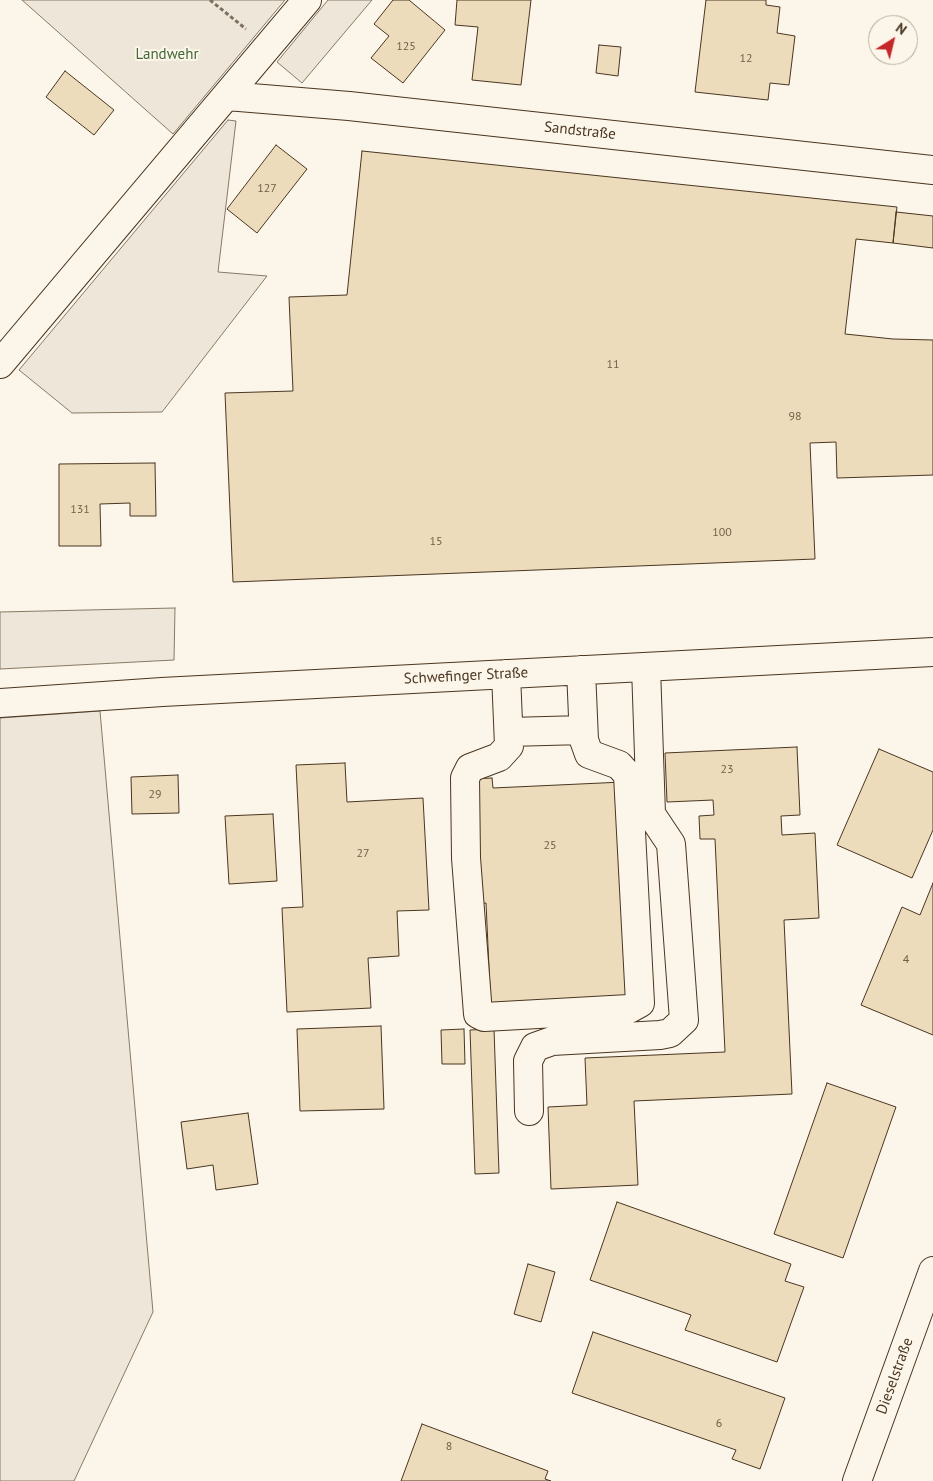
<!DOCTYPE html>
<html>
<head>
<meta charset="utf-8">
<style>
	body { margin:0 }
	#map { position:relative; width:933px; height:1481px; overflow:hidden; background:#fbf6e9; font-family:"PT Sans",sans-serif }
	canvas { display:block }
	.north { position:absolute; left:868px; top:15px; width:50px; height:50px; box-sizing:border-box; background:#fbf6e9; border:1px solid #b4a999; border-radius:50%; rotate:36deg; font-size:14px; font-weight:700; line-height:20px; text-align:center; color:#4a3520 }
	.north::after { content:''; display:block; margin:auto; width:18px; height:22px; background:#c62828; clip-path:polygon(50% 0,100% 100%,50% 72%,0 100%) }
</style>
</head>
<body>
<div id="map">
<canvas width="933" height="1481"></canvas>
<div class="north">N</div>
</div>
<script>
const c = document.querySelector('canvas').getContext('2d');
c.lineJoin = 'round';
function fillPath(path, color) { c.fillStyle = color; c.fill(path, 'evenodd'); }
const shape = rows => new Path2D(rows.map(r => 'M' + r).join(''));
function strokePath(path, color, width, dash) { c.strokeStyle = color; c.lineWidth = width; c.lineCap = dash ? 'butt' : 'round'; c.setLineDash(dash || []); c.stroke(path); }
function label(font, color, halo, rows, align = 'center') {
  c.font = font + ' "PT Sans",sans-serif'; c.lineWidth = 4; c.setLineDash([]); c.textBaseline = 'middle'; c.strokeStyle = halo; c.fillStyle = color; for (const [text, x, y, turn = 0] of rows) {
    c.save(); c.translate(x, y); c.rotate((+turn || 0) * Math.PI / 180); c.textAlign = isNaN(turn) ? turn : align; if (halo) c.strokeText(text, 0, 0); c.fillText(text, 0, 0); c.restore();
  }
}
const green = shape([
	[22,0,285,0,173,134,22,0],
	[328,0,372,0,302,83,277,62,328,0],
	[228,120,236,121,218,272,267,276,162,412,72,413,19,370,228,120],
	[175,608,174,660,0,669,0,612,175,608],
	[100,711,153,1312,74,1481,0,1481,0,718,100,711]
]);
const building = shape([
	[393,0,409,0,445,30,403,83,371,58,389,36,374,24,393,0],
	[457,0,531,0,521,85,472,80,478,27,455,25,457,0],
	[706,0,766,0,766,5,780,7,777,33,795,36,789,85,770,83,768,100,695,92,706,0],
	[599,45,621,47,618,76,596,73,599,45],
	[65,71,114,110,94,135,46,97,65,71],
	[276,145,307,169,257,233,227,209,276,145],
	[362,151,897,207,893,243,856,239,845,334,893,339,933,340,933,475,837,478,836,442,810,443,815,559,233,582,225,393,293,391,289,297,347,295,362,151],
	[896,212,933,216,933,248,893,243,896,212],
	[155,463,156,516,130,516,130,503,100,504,101,546,59,546,59,464,155,463],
	[797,747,800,815,781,816,782,835,815,833,819,918,784,920,792,1094,634,1101,638,1185,551,1189,548,1107,587,1105,585,1058,725,1052,715,839,700,839,699,816,714,815,713,800,667,802,665,753,797,747],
	[879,749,933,772,933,830,912,878,837,845,879,749],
	[345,763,347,802,423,798,429,910,397,911,399,956,368,958,371,1008,287,1012,282,908,303,907,296,765,345,763],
	[178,775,179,813,132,814,131,777,178,775],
	[492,778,493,788,623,782,634,1004,491,1011,486,903,477,904,471,779,492,778],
	[273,814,277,881,229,884,225,816,273,814],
	[933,883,933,1035,861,1005,902,907,920,915,933,883],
	[381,1026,384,1109,300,1111,297,1029,381,1026],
	[464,1029,465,1064,442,1064,441,1030,464,1029],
	[494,1029,499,1173,475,1174,470,1030,494,1029],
	[827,1083,896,1107,843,1258,774,1234,827,1083],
	[248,1113,258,1184,216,1190,213,1165,187,1169,181,1122,248,1113],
	[617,1202,791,1264,785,1281,804,1287,777,1362,685,1330,691,1315,590,1280,617,1202],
	[528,1264,555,1272,541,1322,514,1314,528,1264],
	[593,1332,785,1398,760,1469,732,1459,736,1450,572,1393,593,1332],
	[422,1424,548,1471,545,1479,551,1481,401,1481,422,1424]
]);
const path = shape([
	[210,0,246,29]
]);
const minor = shape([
	[227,96,349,106,933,170],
	[0,364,307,0],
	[506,674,509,746,499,757,470,768,465,778,466,858,478,1014,484,1017,629,1009,640,1003,628,775,619,765,589,754,584,740,581,670],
	[0,703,162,692,933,652],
	[509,732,583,730],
	[529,1111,528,1061,535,1047,552,1041,660,1035,670,1033,684,1020,671,844,651,814,646,667],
	[857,1481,933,1271]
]);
const numberNames = [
	["125",406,47],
	["12",746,59],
	["127",267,189],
	["11",613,365],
	["98",795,417],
	["131",80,510],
	["100",722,533],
	["15",436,542],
	["23",727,770],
	["29",155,795],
	["25",550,846],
	["27",363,854],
	["4",906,960],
	["6",719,1424],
	["8",449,1447]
];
const parkNames = [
	["Landwehr",167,55]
];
const streetNames = [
	["Sandstraße",580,131,6],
	["Schwefinger Straße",466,676,-3],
	["Dieselstraße",895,1376,-70]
];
fillPath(green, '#ede6d9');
strokePath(green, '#887966', 1);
fillPath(building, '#ecdcbc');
strokePath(building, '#4a3520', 1);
strokePath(minor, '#4a3520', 30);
strokePath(path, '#7f6f5c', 3, [4, 2.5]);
strokePath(minor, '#fbf6e9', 28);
label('12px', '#725f47', null, numberNames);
label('15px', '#436837', '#fbf6e9', parkNames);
label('15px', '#4a3520', '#fbf6e9', streetNames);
</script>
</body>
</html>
